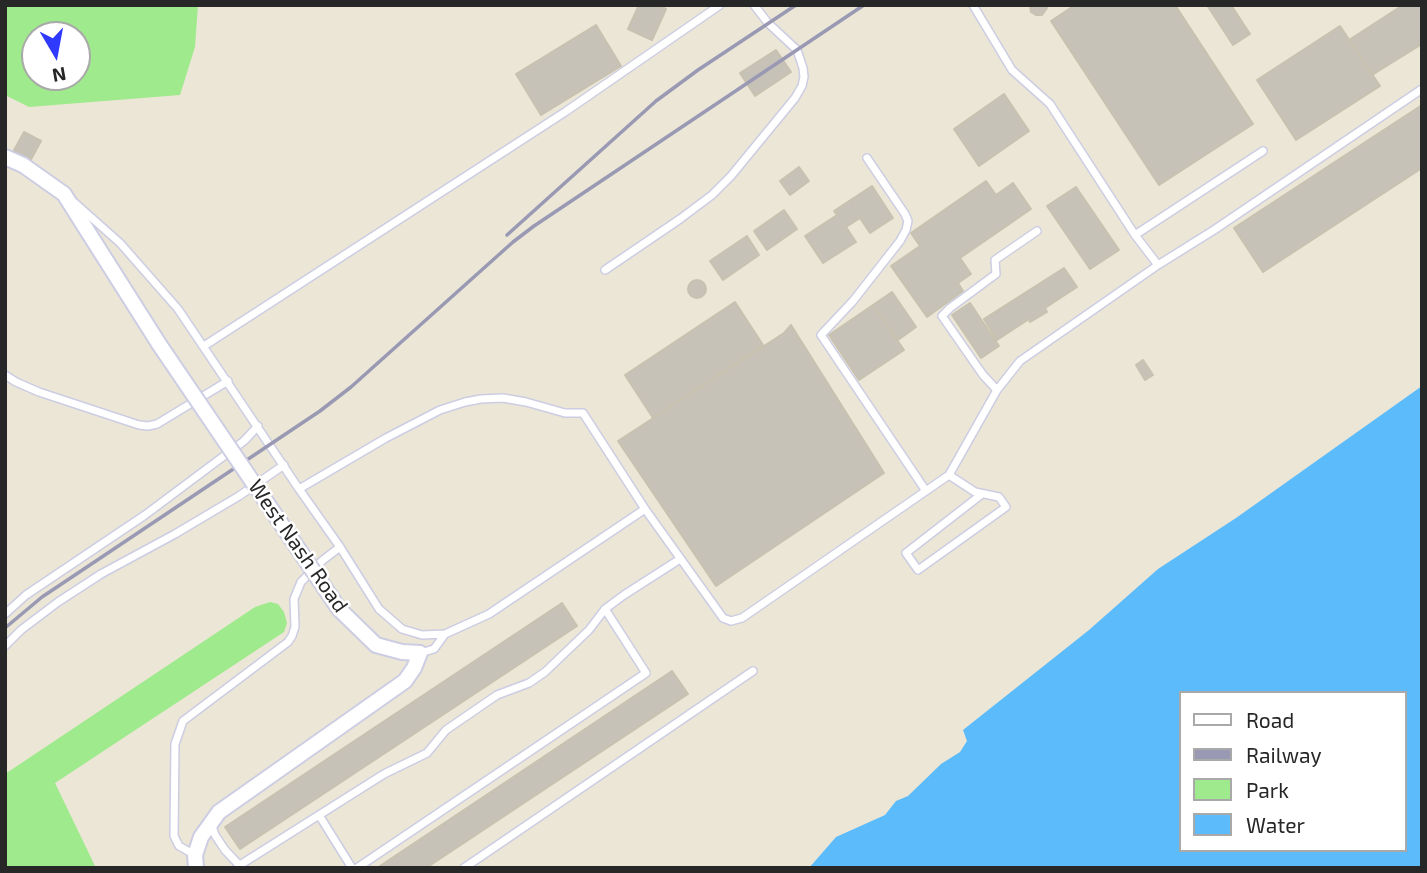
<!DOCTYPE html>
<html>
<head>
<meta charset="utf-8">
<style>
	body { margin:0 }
	#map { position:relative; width:1427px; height:873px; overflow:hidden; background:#ece6d6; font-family:"Exo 2",sans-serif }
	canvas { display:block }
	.frame { position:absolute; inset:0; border:7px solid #272727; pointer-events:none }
	.legend { position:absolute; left:1179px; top:691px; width:228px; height:161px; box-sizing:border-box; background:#fff; border:2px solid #a9a9a9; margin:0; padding:9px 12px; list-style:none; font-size:21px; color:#272727 }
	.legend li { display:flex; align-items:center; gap:14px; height:35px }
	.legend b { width:35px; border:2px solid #a9a9a9 }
	.north { position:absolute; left:21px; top:21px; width:70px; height:70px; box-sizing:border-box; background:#fff; border:2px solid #a9a9a9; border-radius:50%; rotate:170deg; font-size:19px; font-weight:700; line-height:28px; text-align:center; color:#272727 }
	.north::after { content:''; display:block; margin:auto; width:24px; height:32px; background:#303aff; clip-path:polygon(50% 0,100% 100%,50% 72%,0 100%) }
</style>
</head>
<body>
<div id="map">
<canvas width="1427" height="873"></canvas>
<div class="frame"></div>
<ul class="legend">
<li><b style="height:9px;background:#fff"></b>Road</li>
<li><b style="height:9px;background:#9999b4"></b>Railway</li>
<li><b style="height:19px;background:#9fea8c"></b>Park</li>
<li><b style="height:19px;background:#5cbbfb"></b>Water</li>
</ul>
<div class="north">N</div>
</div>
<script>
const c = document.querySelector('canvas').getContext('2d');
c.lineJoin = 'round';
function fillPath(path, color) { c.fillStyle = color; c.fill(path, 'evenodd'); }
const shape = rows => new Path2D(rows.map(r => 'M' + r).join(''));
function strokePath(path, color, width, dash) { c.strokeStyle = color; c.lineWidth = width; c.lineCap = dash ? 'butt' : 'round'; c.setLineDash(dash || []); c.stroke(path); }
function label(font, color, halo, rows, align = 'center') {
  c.font = font + ' "Exo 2",sans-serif'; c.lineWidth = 5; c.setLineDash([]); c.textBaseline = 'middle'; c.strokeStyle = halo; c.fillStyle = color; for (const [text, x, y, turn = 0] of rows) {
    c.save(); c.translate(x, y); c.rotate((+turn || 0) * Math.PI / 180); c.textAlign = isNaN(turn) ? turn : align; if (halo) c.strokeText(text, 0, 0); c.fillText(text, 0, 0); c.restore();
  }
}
const green = shape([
	[5,5,198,5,195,47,180,95,29,107,5,95],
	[35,35,77,35,77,77,35,77],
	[270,602,278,604,284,612,287,623,284,632,55,783,96,868,5,868,5,774,255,607]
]);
const water = shape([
	[1422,386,1422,868,809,868,836,837,885,815,896,801,908,796,941,764,960,752,967,741,963,730,1089,630,1158,569,1236,518],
	[1180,693,1404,693,1404,850,1180,850]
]);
const building = shape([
	[639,5,657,5,666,9,652,40,628,29,639,5],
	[1030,5,1047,5,1047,8,1042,15,1036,15,1031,12,1030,5],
	[1075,5,1175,5,1253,124,1159,185,1051,21,1075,5],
	[1207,5,1231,5,1250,34,1233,45,1207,5],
	[1403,5,1422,5,1422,44,1372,75,1349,40,1403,5],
	[596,25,621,66,541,115,516,74,596,25],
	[1340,26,1380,86,1296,140,1257,80,1340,26],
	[776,50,791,72,755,96,740,73,776,50],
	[1004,94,1029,131,979,166,954,129,1004,94],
	[1422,105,1422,168,1263,272,1234,228,1422,105],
	[24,132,41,141,29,163,12,154,24,132],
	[799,167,809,181,790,195,780,181,799,167],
	[986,181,996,195,1013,183,1031,209,960,258,971,274,958,283,963,291,927,317,891,266,920,246,911,233,986,181],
	[872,186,893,218,870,233,860,218,846,227,856,242,823,263,805,236,837,215,834,211,872,186],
	[1076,187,1119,250,1090,269,1047,206,1076,187],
	[784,210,797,229,767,250,754,231,784,210],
	[747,236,759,255,723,280,710,261,747,236],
	[1064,268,1077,287,1045,308,1047,312,1030,322,1029,319,997,340,984,319,1064,268],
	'688 289a9 9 0 1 1 18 0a9 9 0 1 1-18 0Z',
	[892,292,916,327,898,340,873,305,892,292],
	[735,302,763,345,653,418,625,375,735,302],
	[970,303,999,346,981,358,952,315,970,303],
	[873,305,904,350,859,380,829,335,873,305],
	[791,325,884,473,716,586,618,441,784,333,791,325],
	[1143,360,1153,375,1145,380,1136,365,1143,360],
	[562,603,577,626,240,849,225,827,562,603],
	[672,671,688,694,426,868,377,868,672,671]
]);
const lane = shape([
	[973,5,1012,70,1050,104,1135,235,1158,265],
	[867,158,905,214,908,221,906,230,900,241,853,301,821,335,926,491],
	[75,203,120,243,178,309,299,489,340,547,379,609,402,629,422,635,445,634,489,614,645,509,583,413,565,413,526,402,503,398,481,399,465,402,440,410,386,438,299,489],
	[1135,235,1263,151],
	[605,270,680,219,712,195,731,176,795,98,802,86,804,77,803,68,797,50,768,23,754,5],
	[204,346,565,112,720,5],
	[5,375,16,382,39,392,139,425,148,426,157,424,228,381],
	[997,390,983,375,942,316,950,308,996,274,995,260,1037,231],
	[949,475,975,492,999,497,1006,507,918,570,906,553,982,494],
	[645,509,723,618,731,621,742,618,949,475,997,390,1020,361,1158,265,1214,230,1422,89],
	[5,614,26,595,145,515,244,441,258,426],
	[5,646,21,630,58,602,101,574,175,534,239,496,284,465],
	[420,653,434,649,445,634],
	[319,815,352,868],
	[211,823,215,835,225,850,241,867],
	[195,855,179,846,174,836,175,744,183,721,288,642,292,636,295,627,294,599,301,582,323,560,340,547],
	[240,865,384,774,427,753,446,730,497,695,529,683,545,672,589,630,605,609,624,595,680,559],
	[357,868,646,673,605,609],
	[464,868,753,671]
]);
const street = shape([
	[5,157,23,165,64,194,159,344],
	[196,868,195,855,201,837,219,812,405,681,414,668,420,653,402,652,376,645,339,609]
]);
const rail = shape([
	[507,235,656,101,698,70,796,5],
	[5,628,42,597,66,581,320,411,351,387,513,242,534,226,864,5]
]);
const streetBridge = shape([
	[159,344,339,609]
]);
const streetNames = [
	["West Nash Road",298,546,55]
];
fillPath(green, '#9fea8c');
fillPath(water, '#5cbbfb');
fillPath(building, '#c7c2b7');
strokePath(building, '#c7c2b0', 2);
strokePath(lane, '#cccde3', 10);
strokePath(street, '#cccde3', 18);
strokePath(lane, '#fff', 7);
strokePath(street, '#fff', 14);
strokePath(rail, '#9999b4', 3.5);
strokePath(streetBridge, '#cccde3', 18, []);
strokePath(streetBridge, '#fff', 14);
label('21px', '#272727', '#fff', streetNames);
</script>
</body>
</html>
